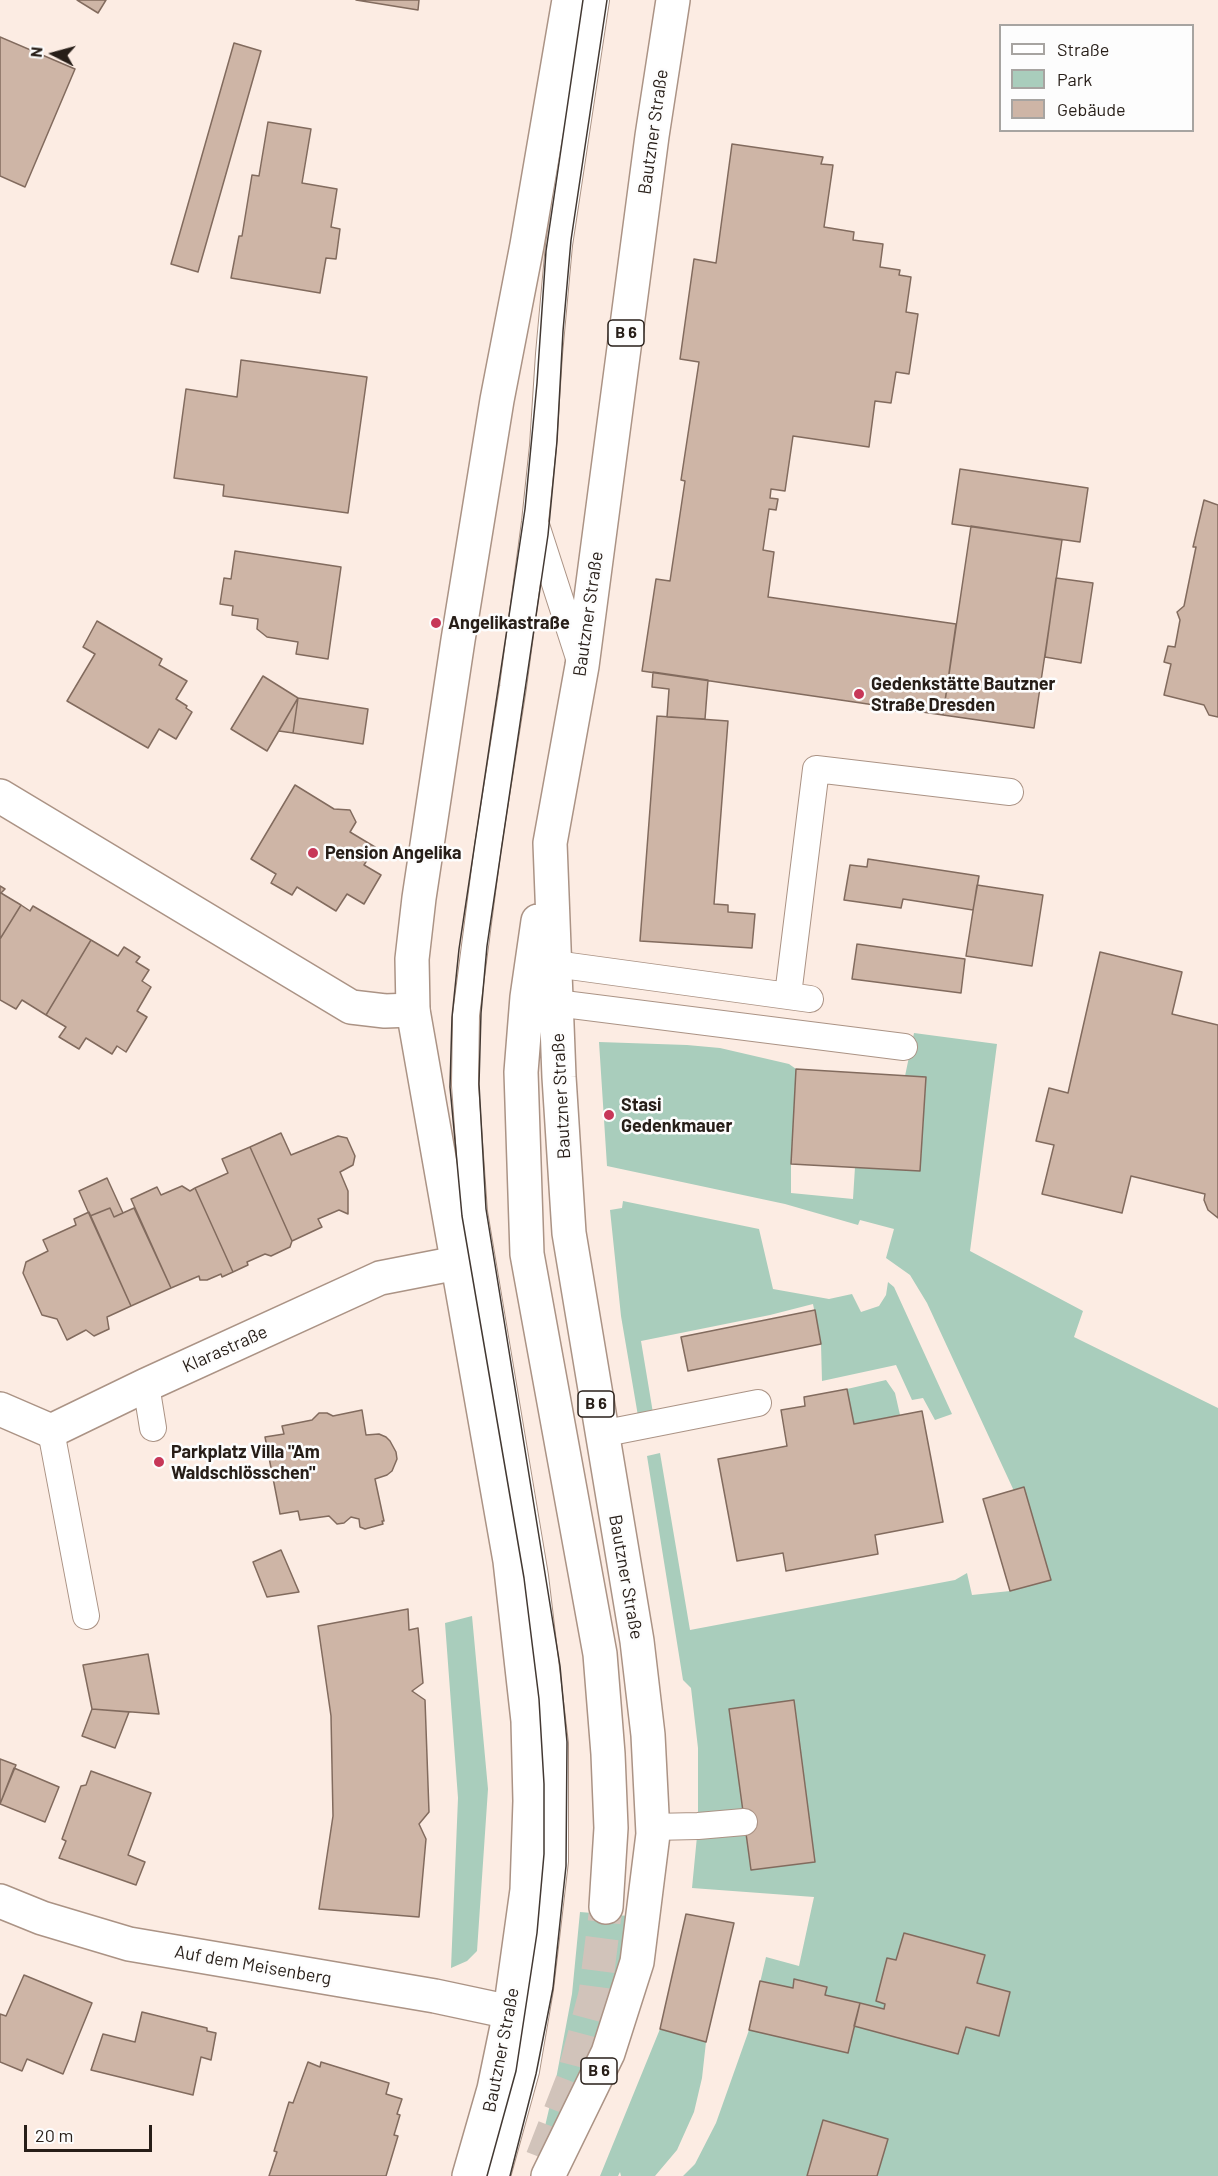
<!DOCTYPE html>
<html>
<head>
<meta charset="utf-8">
<style>
	body { margin:0 }
	#map { position:relative; width:1218px; height:2176px; overflow:hidden; background:#fcece3; font-family:Barlow,sans-serif }
	canvas { display:block }
	.legend { position:absolute; left:999px; top:24px; width:195px; height:108px; box-sizing:border-box; background:#fdfdfd; border:2px solid #a7a4a1; margin:0; padding:8px 10px; list-style:none; font-size:18px; color:#271e18 }
	.legend li { display:flex; align-items:center; gap:12px; height:30px }
	.legend b { width:30px; border:2px solid #a7a4a1 }
	.north { position:absolute; left:24px; top:24px; width:60px; height:60px; -webkit-text-stroke:4px #fdfdfd; paint-order:stroke; rotate:276deg; font-size:16px; font-weight:700; line-height:24px; text-align:center; color:#271e18 }
	.north::after { content:''; display:block; margin:auto; width:21px; height:27px; background:#271e18; clip-path:polygon(50% 0,100% 100%,50% 72%,0 100%) }
	.scale { position:absolute; left:24px; top:2125px; width:128px; height:27px; box-sizing:border-box; border:3px solid #271e18; border-top:0; padding-left:8px; font-size:18px; line-height:21px; white-space:nowrap; color:#271e18; -webkit-text-stroke:4px #fdfdfd; paint-order:stroke }
</style>
</head>
<body>
<div id="map">
<canvas width="1218" height="2176"></canvas>
<ul class="legend">
<li><b style="height:8px;background:#fff"></b>Straße</li>
<li><b style="height:16px;background:#a9cdbc"></b>Park</li>
<li><b style="height:16px;background:#ceb5a6"></b>Gebäude</li>
</ul>
<div class="north">N</div>
<div class="scale">20 m</div>
</div>
<script>
const c = document.querySelector('canvas').getContext('2d');
c.lineJoin = 'round';
function fillPath(path, color) { c.fillStyle = color; c.fill(path, 'evenodd'); }
const shape = rows => new Path2D(rows.map(r => 'M' + r).join(''));
function strokePath(path, color, width, dash) { c.strokeStyle = color; c.lineWidth = width; c.lineCap = dash ? 'butt' : 'round'; c.setLineDash(dash || []); c.stroke(path); }
function label(font, color, halo, rows, align = 'center') {
  c.font = font + ' Barlow,sans-serif'; c.lineWidth = 5; c.setLineDash([]); c.textBaseline = 'middle'; c.strokeStyle = halo; c.fillStyle = color; for (const [text, x, y, turn = 0] of rows) {
    c.save(); c.translate(x, y); c.rotate((+turn || 0) * Math.PI / 180); c.textAlign = isNaN(turn) ? turn : align; if (halo) c.strokeText(text, 0, 0); c.fillText(text, 0, 0); c.restore();
  }
}
const green = shape([
	[914,1033,997,1044,970,1251,1083,1311,1074,1337,1218,1408,1218,2176,683,2176,695,2164,716,2123,749,2030,766,1957,799,1966,814,1897,692,1888,698,1826,698,1748,691,1688,683,1680,647,1456,660,1453,690,1630,955,1580,967,1573,972,1595,1010,1591,1050,1580,1014,1491,927,1303,910,1275,886,1258,894,1229,860,1220,858,1225,785,1204,607,1166,599,1042,687,1045,720,1048,789,1064,796,1069,791,1164,791,1193,853,1199,855,1167,920,1171,926,1077,905,1076],
	[623,1201,759,1229,773,1289,829,1299,852,1294,861,1312,879,1306,886,1295,888,1282,894,1287,952,1414,935,1420,923,1398,912,1400,896,1365,822,1381,821,1344,813,1304,770,1315,641,1341,653,1413,638,1416,621,1316,610,1210,622,1208],
	[886,1380,895,1393,900,1415,854,1424,847,1389],
	[472,1616,488,1789,477,1951,467,1961,451,1968,458,1798,445,1623],
	[580,1912,629,1916,618,1968,596,2040,546,2154,539,2152,556,2079,572,1994],
	[660,2029,706,2042,702,2078,694,2112,677,2150,655,2176,621,2176,620,2172,618,2176,600,2176]
]);
const building = shape([
	[77,0,106,0,98,13,77,0],
	[356,0,419,0,418,10,356,0],
	[0,37,75,69,25,187,0,176,0,37],
	[234,43,261,51,198,272,171,264,234,43],
	[268,122,311,129,302,183,337,189,331,227,340,229,336,259,326,258,320,293,231,278,239,236,242,236,252,175,259,176,268,122],
	[732,144,823,157,821,164,833,165,824,227,854,232,853,240,883,244,880,267,900,270,899,275,911,277,906,312,918,314,909,374,896,372,891,403,875,401,869,447,793,436,785,491,771,489,770,498,778,499,776,510,769,509,763,550,774,552,768,597,956,624,943,715,642,671,656,579,670,581,685,481,681,480,699,362,680,359,694,259,716,263,732,144],
	[241,360,367,377,348,513,223,496,224,485,174,478,186,389,237,397,241,360],
	[960,469,1088,488,1080,542,952,524,960,469],
	[1204,500,1218,505,1218,717,1209,715,1204,705,1164,695,1171,664,1164,662,1168,646,1175,647,1180,620,1177,612,1184,606,1196,547,1193,547,1204,500],
	[971,526,1062,540,1034,728,943,715,971,526],
	[235,551,341,567,328,659,296,654,298,642,267,637,257,629,258,619,232,615,233,606,220,604,224,578,231,579,235,551],
	[1056,578,1093,583,1081,663,1045,657,1056,578],
	[97,621,162,659,159,665,187,681,176,699,187,706,186,708,192,712,176,739,159,729,148,748,67,701,95,654,83,647,97,621],
	[653,672,708,680,705,719,667,717,669,689,652,687,653,672],
	[263,676,298,698,267,751,231,729,263,676],
	[298,698,293,733,279,731,298,698],
	[298,698,368,709,363,744,293,733,298,698],
	[657,716,728,721,714,904,728,905,728,912,755,914,752,948,640,941,657,716],
	[295,785,334,809,350,810,356,822,350,832,375,847,364,865,381,875,364,904,347,894,336,911,297,887,292,895,271,883,276,874,251,859,295,785],
	[868,859,979,876,973,910,903,899,901,908,844,900,850,865,867,867,868,859],
	[977,885,1043,895,1032,966,966,956,977,885],
	[0,886,5,889,1,893,21,905,0,939,0,886],
	[21,905,30,911,33,906,91,940,46,1015,22,1000,16,1009,0,1000,0,939,21,905],
	[91,940,118,956,124,947,140,957,136,962,149,970,142,981,151,987,137,1011,147,1017,126,1052,117,1046,112,1054,86,1038,79,1049,59,1037,66,1027,46,1015,91,940],
	[857,944,965,959,961,993,852,979,857,944],
	[1100,952,1182,972,1172,1014,1218,1025,1218,1218,1208,1210,1204,1200,1205,1194,1131,1176,1122,1213,1042,1194,1054,1145,1036,1141,1049,1088,1068,1093,1100,952],
	[796,1069,926,1077,920,1171,791,1164,796,1069],
	[281,1133,291,1155,338,1136,347,1138,355,1156,353,1165,340,1172,348,1191,348,1214,339,1210,318,1219,322,1227,292,1241,250,1147,281,1133],
	[250,1147,292,1241,290,1247,271,1256,265,1254,247,1262,248,1265,233,1272,195,1188,228,1173,222,1159,250,1147],
	[107,1178,123,1213,114,1217,110,1208,90,1216,79,1191,107,1178],
	[182,1186,190,1191,195,1188,233,1272,222,1277,221,1274,207,1280,200,1280,199,1276,171,1288,131,1199,157,1187,161,1195,182,1186],
	[110,1208,114,1217,134,1208,171,1288,131,1306,90,1216,110,1208],
	[89,1212,131,1306,107,1317,109,1329,94,1336,86,1330,67,1340,57,1319,42,1315,23,1273,26,1262,48,1251,43,1240,76,1225,74,1219,89,1212],
	[815,1310,821,1344,688,1371,681,1337,815,1310],
	[847,1389,854,1424,922,1411,943,1522,875,1535,878,1554,786,1571,783,1553,737,1561,718,1459,787,1446,781,1410,805,1406,804,1397,847,1389],
	[362,1410,366,1435,379,1434,386,1437,390,1441,396,1452,397,1459,392,1471,387,1475,375,1479,384,1521,382,1521,383,1524,365,1529,360,1527,359,1519,351,1517,344,1523,337,1524,329,1516,300,1520,298,1511,280,1514,265,1437,284,1434,282,1426,312,1420,319,1413,327,1413,333,1416,362,1410],
	[1024,1487,1051,1580,1010,1591,983,1499,1024,1487],
	[281,1550,299,1592,267,1597,253,1562,281,1550],
	[408,1609,409,1630,418,1628,423,1683,412,1691,425,1700,429,1812,419,1824,426,1839,419,1917,319,1909,333,1816,331,1716,318,1626,408,1609],
	[148,1654,159,1714,92,1709,83,1665,148,1654],
	[794,1700,815,1862,751,1870,729,1709,794,1700],
	[92,1709,129,1712,115,1748,82,1736,92,1709],
	[0,1759,16,1765,0,1804,0,1759],
	[14,1768,59,1787,45,1822,0,1804,14,1768],
	[91,1771,151,1793,128,1855,145,1862,136,1885,59,1858,66,1841,62,1839,81,1786,86,1785,91,1771],
	[686,1914,734,1923,706,2042,660,2029,686,1914],
	[904,1933,985,1955,977,1983,1010,1992,999,2036,966,2027,958,2054,854,2026,860,2003,884,2009,885,2004,876,2001,887,1958,896,1960,904,1933],
	[24,1975,92,2003,63,2074,27,2059,22,2071,0,2062,0,2014,6,2016,24,1975],
	[794,1979,827,1987,825,1995,860,2003,848,2053,749,2030,760,1981,793,1988,794,1979],
	[142,2012,207,2028,207,2031,216,2033,211,2060,201,2057,193,2095,91,2070,103,2034,135,2042,142,2012],
	[308,2062,320,2067,321,2062,389,2083,386,2094,402,2099,397,2114,400,2115,394,2135,398,2136,386,2176,269,2176,277,2152,274,2151,289,2102,293,2103,308,2062],
	[823,2120,888,2139,877,2176,807,2176,823,2120]
]);
const primaryTunnel = shape([
	[542,2158,572,2081,595,1994,606,1907]
]);
const lane = shape([
	[537,528,580,661],
	[555,964,810,999],
	[788,995,816,769,1010,792],
	[556,1003,904,1047],
	[146,1385,153,1428],
	[51,1431,86,1616],
	[601,1434,758,1403],
	[652,1827,698,1826,744,1822],
	[497,2176,526,2071,540,1989,555,1861,555,1744,535,1576,474,1212,465,1085,466,1015,488,846,513,687,535,522,543,446,549,354,559,245,596,0]
]);
const street = shape([
	[0,796,351,1007,385,1011,413,1010],
	[0,1409,51,1431,146,1385,380,1278,457,1263],
	[0,1901,42,1918,129,1944,435,1996,510,2012]
]);
const primary = shape([
	[538,921,527,997,521,1072,527,1254,600,1654,608,1754,611,1828,606,1907],
	[469,2176,494,2089,510,2012,527,1890,530,1801,528,1721,510,1561,413,1010,412,959,419,898,458,640,497,400,527,245,569,0],
	[548,2176,608,2053,637,1962,653,1834,648,1735,637,1641,569,1233,559,1077,550,843,582,666,652,136,673,0]
]);
const tram = shape([
	[487,2176,516,2071,537,1933,544,1854,544,1784,539,1699,524,1578,462,1216,450,1087,452,1017,459,949,525,509,537,383,546,251,583,0],
	[510,2176,536,2074,553,1988,566,1866,567,1742,560,1666,486,1209,479,1084,481,1013,487,946,548,535,557,441,563,331,571,240,607,0]
]);
const markers = [
	[436,623,6,"#c73758"],
	[859,694,6,"#c73758"],
	[313,853,6,"#c73758"],
	[609,1115,6,"#c73758"],
	[159,1462,6,"#c73758"]
];
const shields = [
	[626,333,36],
	[596,1404,36],
	[599,2071,36]
];
const shieldNames = [
	["B 6",626,333],
	["B 6",596,1404],
	["B 6",599,2071]
];
const streetNames = [
	["Bautzner Straße",653,132,-82],
	["Bautzner Straße",588,614,-82],
	["Bautzner Straße",561,1096,-93],
	["Klarastraße",225,1349,-24],
	["Bautzner Straße",626,1577,80],
	["Auf dem Meisenberg",253,1965,10],
	["Bautzner Straße",501,2050,-79]
];
const poiNames = [
	["Angelikastraße",448,623],
	["Gedenkstätte Bautzner",871,684],
	["Straße Dresden",871,705],
	["Pension Angelika",325,853],
	["Stasi",621,1105],
	["Gedenkmauer",621,1126],
	["Parkplatz Villa \"Am",171,1452],
	["Waldschlösschen\"",171,1473]
];
fillPath(green, '#a9cdbc');
fillPath(building, '#ceb5a6');
strokePath(building, '#826b5e', 1.5);
strokePath(primaryTunnel, '#d1c3ba', 33, [33, 16]);
strokePath(lane, '#ab9385', 28);
strokePath(street, '#ab9385', 36);
strokePath(primary, '#ab9385', 36);
strokePath(lane, '#fff', 26);
strokePath(street, '#fff', 33);
strokePath(primary, '#fff', 33);
strokePath(tram, '#423832', 1.5);
for (const [x, y, r, color] of markers) { const dot = new Path2D(); dot.arc(x, y, r, 0, 2 * Math.PI); c.fillStyle = color; c.fill(dot); strokePath(dot, '#fdfdfd', 2); }
for (const [x, y, w] of shields) { const box = new Path2D(); box.roundRect(x - w / 2, y - 13, w, 26, 4.5); c.fillStyle = '#fdfdfd'; c.fill(box); strokePath(box, '#271e18', 1.5); }
label('bold 16px', '#271e18', null, shieldNames);
label('18px', '#271e18', '#fdfdfd', streetNames);
label('bold 18px', '#271e18', '#fdfdfd', poiNames, 'left');
</script>
</body>
</html>
